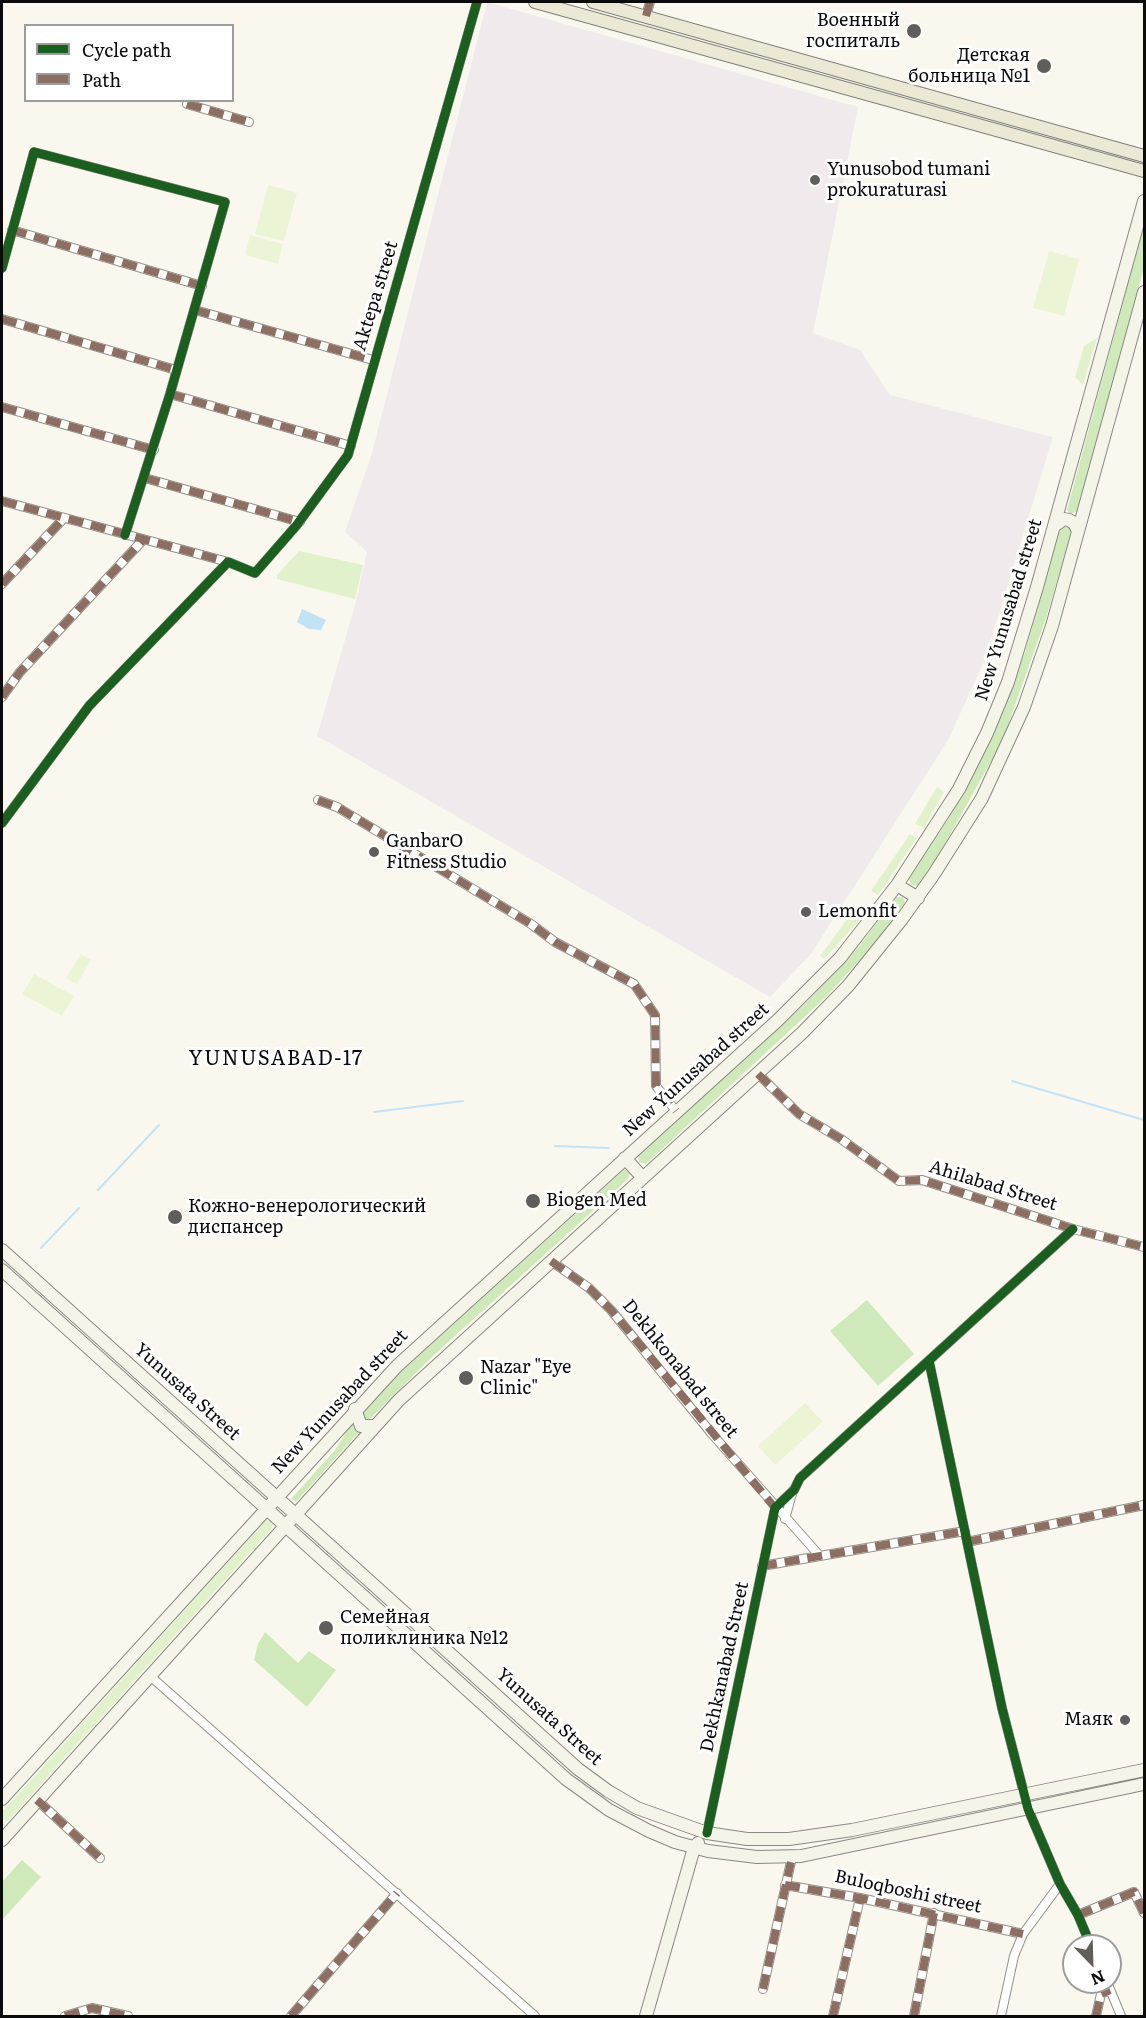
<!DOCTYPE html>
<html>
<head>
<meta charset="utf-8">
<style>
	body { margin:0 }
	#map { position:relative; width:1146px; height:2018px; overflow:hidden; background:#faf8ee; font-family:Literata,serif }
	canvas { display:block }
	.frame { position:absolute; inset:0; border:3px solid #0b0b0b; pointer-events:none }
	.legend { position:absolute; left:24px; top:24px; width:210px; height:78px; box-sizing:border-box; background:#fff; border:2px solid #9d9d9d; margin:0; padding:8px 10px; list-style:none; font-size:18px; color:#0b0b0b }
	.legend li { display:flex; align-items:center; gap:12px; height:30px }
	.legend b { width:30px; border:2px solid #9d9d9d }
	.north { position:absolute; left:1062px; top:1934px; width:60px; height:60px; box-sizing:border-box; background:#fff; border:2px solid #9d9d9d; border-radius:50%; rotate:157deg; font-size:16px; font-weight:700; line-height:24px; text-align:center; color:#0b0b0b }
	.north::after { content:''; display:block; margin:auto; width:21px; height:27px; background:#5f5e5a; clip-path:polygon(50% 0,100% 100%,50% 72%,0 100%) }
</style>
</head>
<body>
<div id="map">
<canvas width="1146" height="2018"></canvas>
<div class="frame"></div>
<ul class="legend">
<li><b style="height:8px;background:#1b5e20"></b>Cycle path</li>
<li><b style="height:8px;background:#8d6e63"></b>Path</li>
</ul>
<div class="north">N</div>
</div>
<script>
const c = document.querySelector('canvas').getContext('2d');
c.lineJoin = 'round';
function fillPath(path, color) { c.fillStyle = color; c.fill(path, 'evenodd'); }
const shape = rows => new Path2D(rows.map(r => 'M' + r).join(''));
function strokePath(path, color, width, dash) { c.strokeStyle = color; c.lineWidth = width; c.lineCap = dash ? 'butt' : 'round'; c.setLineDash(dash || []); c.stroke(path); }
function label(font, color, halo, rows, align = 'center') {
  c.font = font + ' Literata,serif'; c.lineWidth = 6; c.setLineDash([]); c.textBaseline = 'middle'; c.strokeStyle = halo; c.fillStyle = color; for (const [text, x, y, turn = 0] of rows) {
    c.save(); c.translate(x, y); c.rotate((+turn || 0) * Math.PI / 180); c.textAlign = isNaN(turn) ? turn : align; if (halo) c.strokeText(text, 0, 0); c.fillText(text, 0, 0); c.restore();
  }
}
const industrial = shape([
	[487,2,858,107,813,333,860,350,890,395,1053,437,984,662,948,740,811,954,770,997,317,736,355,605,367,552,345,532,372,453]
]);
const green = shape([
	[1097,338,1083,385,1075,377,1084,346],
	[299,551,363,565,355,599,277,579,277,575],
	[937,787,944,792,924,828,915,824],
	[910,834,917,838,878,895,871,891],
	[857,906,865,914,824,959,820,956],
	[268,1518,274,1523,271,1529,8,1821,2,1819,2,1812]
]);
const forest = shape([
	[1144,225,1144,268,1077,512,1070,514,1067,510],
	[1067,525,1072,529,1046,618,1002,742,938,856,918,886,911,885,909,879,949,818,999,721,1025,652,1061,526],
	[896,897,903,897,905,903,868,951,827,996,646,1164,639,1162,638,1155,807,1002,861,944],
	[625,1169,630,1173,628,1179,433,1356,370,1419,365,1420,362,1412,393,1379],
	[867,1300,914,1354,878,1386,830,1331],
	[352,1423,360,1431,296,1502,291,1499,335,1450],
	[265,1632,298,1663,309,1651,336,1670,307,1707,254,1660,258,1644],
	[22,1860,41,1877,2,1920,2,1882]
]);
const pitch = shape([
	[268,185,297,193,284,241,255,234],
	[250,235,283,244,278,264,245,255],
	[1049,251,1079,259,1064,316,1033,308],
	[81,954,91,960,77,984,66,978],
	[34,974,74,996,62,1016,22,994],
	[805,1403,823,1422,775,1465,758,1446]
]);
const water = shape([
	[302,609,326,620,321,630,309,629,297,622]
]);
const stream = shape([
	[1012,1081,1144,1120],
	[374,1112,463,1101],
	[555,1146,609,1148],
	[98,1190,159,1125],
	[41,1248,79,1208]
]);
const street = shape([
	[646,16,650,2],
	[187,104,249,122],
	[12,230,202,286],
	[2,268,34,152,225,202,170,394,125,535],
	[195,310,373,360],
	[2,319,176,370],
	[170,394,351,446],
	[2,407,154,450],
	[145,478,300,522],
	[2,501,228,562],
	[2,584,64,518],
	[2,697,20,672,142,541],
	[318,800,337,807,531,924,555,942,634,984,655,1015,656,1086,676,1111],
	[2,823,89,706,228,562,255,573,296,526,348,455,477,2],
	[758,1074,799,1114,841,1139,899,1181,922,1180,1073,1229,1144,1247],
	[551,1261,589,1288,611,1310,712,1434,819,1555],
	[929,1361,1002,1708,1028,1809,1060,1884,1078,1915,1091,1946],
	[785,1519,793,1490],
	[967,1542,1144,1505],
	[762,1566,965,1531],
	[149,1675,535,2016],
	[37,1800,100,1858],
	[707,1833,775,1508,794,1490,800,1478,1073,1229],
	[785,1885,860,1898,1023,1934],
	[1078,1915,1134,1892,1144,1913],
	[1107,1982,1121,2016],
	[763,1989,792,1857],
	[65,2016,92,2008,128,2016],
	[291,2016,397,1893],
	[833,2016,860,1898],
	[914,2016,934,1913],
	[1001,2016,1014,1956,1023,1934,1060,1884],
	[1096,2016,1101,1994,1110,1990]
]);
const secondary = shape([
	[1054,526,1064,519,1069,520,1074,523,1078,531],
	[897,885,918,898],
	[625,1158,643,1178],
	[2,1250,578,1769,608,1791,637,1808,707,1833,747,1839,789,1839,852,1830,1144,1770],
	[2,1270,566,1779,609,1810,649,1831,675,1842,708,1851,757,1857,801,1856,1144,1784],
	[355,1409,361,1426,373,1426],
	[2,1799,397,1366,778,1020,840,958,897,885,959,789,987,733,1008,682,1037,587,1144,201],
	[2,1840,399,1400,802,1033,848,986,902,919,934,874,982,798,1024,707,1052,626,1144,292],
	[646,2016,694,1848,698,1843]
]);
const primary = shape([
	[535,2,1144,171],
	[593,2,1144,156]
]);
const quiet = shape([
	[646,16,650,2],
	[187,104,249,122],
	[12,230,202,286],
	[195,310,373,360],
	[2,319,176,370],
	[170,394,351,446],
	[2,407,154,450],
	[145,478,300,522],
	[2,501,228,562],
	[2,584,64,518],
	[2,697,20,672,142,541],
	[318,800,337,807,531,924,555,942,634,984,655,1015,656,1086,676,1111],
	[758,1074,799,1114,841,1139,899,1181,922,1180,1073,1229,1144,1247],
	[551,1261,589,1288,611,1310,775,1508],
	[967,1542,1144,1505],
	[762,1566,965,1531],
	[37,1800,100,1858],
	[785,1885,860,1898,1023,1934],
	[1078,1915,1134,1892,1144,1913],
	[763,1989,792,1857],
	[65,2016,92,2008,128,2016],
	[291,2016,397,1893],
	[833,2016,860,1898],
	[914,2016,934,1913],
	[1096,2016,1101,1994,1110,1990]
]);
const cycleway = shape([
	[2,268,34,152,225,202,170,394,125,535],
	[2,823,89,706,228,562,255,573,296,526,348,455,477,2],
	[929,1361,1002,1708,1028,1809,1060,1884,1078,1915,1091,1946],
	[707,1833,775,1508,794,1490,800,1478,1073,1229]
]);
const markers = [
	[914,31,8,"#5f5e5a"],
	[1044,66,8,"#5f5e5a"],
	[815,180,6,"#5f5e5a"],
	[374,852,6,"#5f5e5a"],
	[806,912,6,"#5f5e5a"],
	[533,1201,8,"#5f5e5a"],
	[175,1217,8,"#5f5e5a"],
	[466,1378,8,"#5f5e5a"],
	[326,1628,8,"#5f5e5a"],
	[1125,1720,6,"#5f5e5a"]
];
const poiNames = [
	["Военный",900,21,"right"],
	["госпиталь",900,42,"right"],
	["Детская",1030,56,"right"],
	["больница №1",1030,77,"right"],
	["Yunusobod tumani",827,170],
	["prokuraturasi",827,191],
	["GanbarO",386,842],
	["Fitness Studio",386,863],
	["Lemonfit",818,912],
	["Biogen Med",546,1201],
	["Кожно-венерологический",188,1207],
	["диспансер",188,1228],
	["Nazar \"Eye",480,1368],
	["Clinic\"",480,1389],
	["Семейная",340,1618],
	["поликлиника №12",340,1639],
	["Маяк",1113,1720,"right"]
];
const streetNames = [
	["Aktepa street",376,296,-73],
	["New Yunusabad street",1009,610,-73],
	["New Yunusabad street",696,1070,-42],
	["Ahilabad Street",993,1186,17],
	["Dekhkonabad street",680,1369,51],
	["Yunusata Street",187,1392,42],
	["New Yunusabad street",340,1402,-47],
	["Dekhkanabad Street",725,1667,-78],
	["Yunusata Street",549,1717,42],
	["Buloqboshi street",908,1892,12]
];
const neighbourhoodNames = [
	["YUNUSABAD-17",276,1059]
];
fillPath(industrial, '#f1eaec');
fillPath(green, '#e1f1cc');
fillPath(forest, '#d0e9ba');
fillPath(pitch, '#ebf5d6');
fillPath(water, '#c2e2f6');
strokePath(stream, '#c2e2f6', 2);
strokePath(street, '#93928d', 10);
strokePath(secondary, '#898884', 14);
strokePath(primary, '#807f7a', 14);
strokePath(street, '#fefefc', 8);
strokePath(secondary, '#f4f4e8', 12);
strokePath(primary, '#ece8d6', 12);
strokePath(quiet, '#8d6e63', 8, [15, 8]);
strokePath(cycleway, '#1b5e20', 9);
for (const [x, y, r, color] of markers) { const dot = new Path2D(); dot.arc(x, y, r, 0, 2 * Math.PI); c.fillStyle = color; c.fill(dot); strokePath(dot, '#fff', 2); }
label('18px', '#0b0b0b', '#fff', poiNames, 'left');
label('18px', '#0b0b0b', '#fff', streetNames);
c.letterSpacing = '1.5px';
label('20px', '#0b0b0b', '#fff', neighbourhoodNames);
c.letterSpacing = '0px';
</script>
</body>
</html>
